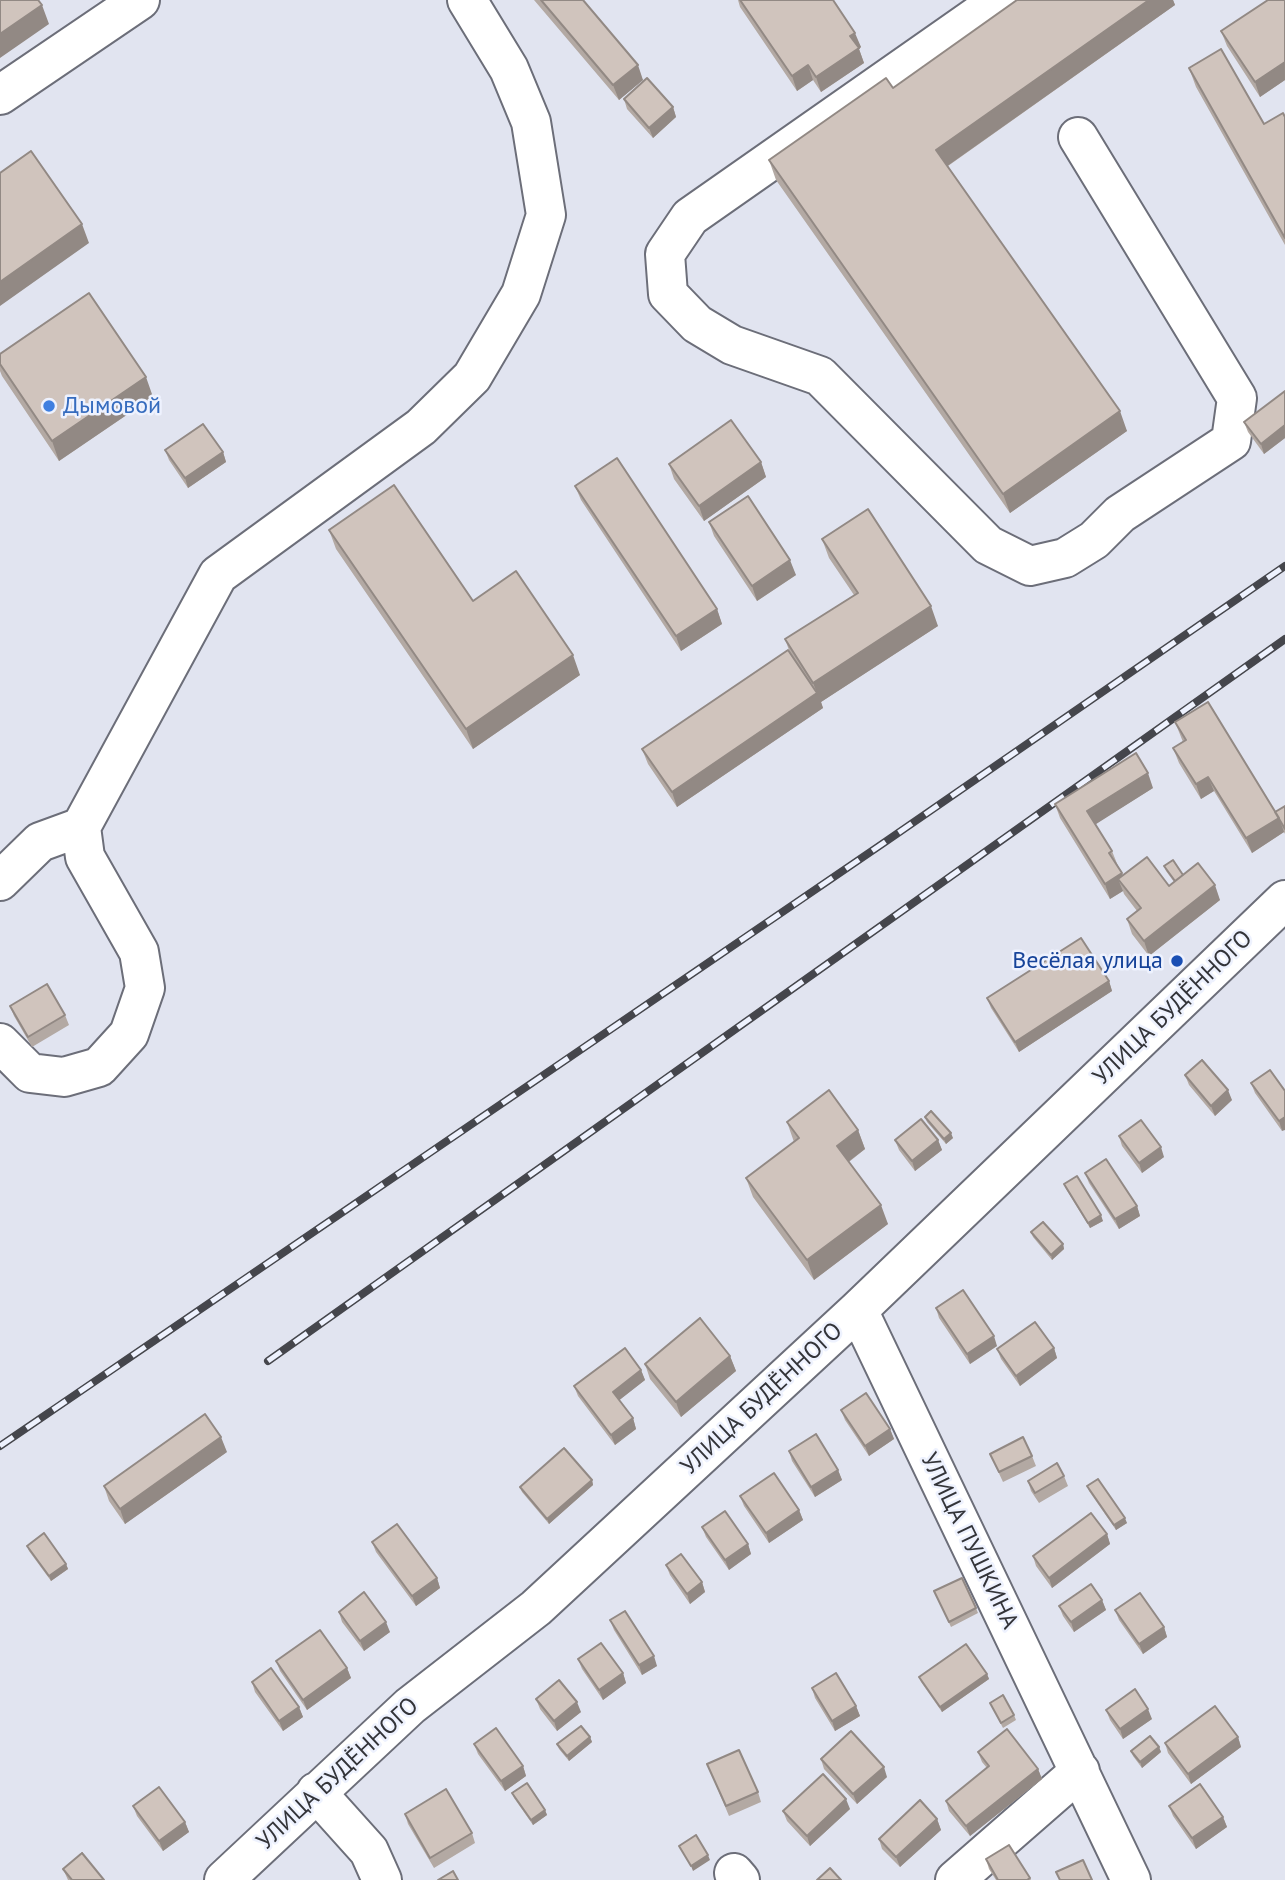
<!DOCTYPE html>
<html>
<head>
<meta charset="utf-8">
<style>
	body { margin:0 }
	canvas { display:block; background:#e1e4f0 }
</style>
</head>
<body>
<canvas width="1285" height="1880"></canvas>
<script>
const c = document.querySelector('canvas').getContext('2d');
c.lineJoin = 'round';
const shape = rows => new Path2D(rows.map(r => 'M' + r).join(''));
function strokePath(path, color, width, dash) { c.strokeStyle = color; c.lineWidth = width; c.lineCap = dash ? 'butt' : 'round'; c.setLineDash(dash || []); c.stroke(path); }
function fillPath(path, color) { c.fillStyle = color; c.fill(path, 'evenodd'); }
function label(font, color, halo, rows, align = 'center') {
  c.font = font + ' "PT Sans",sans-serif'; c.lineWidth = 5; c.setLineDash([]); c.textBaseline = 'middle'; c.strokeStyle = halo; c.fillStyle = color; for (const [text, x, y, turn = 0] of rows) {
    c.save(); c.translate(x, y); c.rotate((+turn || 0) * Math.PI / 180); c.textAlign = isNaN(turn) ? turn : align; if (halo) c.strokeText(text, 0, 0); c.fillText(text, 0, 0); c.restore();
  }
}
const minor = shape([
	[1000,0,690,217,665,254,668,294,697,324,732,345,820,376,988,545,1030,566,1065,558,1094,540,1120,514,1231,441,1237,398,1078,137],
	[0,95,140,0],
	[0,881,40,842,81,827],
	[0,1043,30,1073,64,1077,99,1067,129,1034,145,988,139,952,85,857,81,827,218,575,421,427,472,377,521,294,546,215,531,122,509,69,467,0],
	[858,1310,1131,1880],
	[316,1792,369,1851,382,1880],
	[734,1873,740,1880],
	[224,1880,410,1706,536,1608,858,1310,1285,900],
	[955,1880,1080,1771]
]);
const rail = shape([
	[268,1361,1285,639],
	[0,1446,885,842,1285,566]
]);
const wall = shape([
	[534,0,583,0,643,80,619,100],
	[738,0,833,0,861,47,859,49,864,63,821,92,813,80,797,91,740,7],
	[1017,0,1173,0,1175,5,948,166,1127,431,1010,513,776,180,769,160,893,88],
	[1285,0,1285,80,1260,97,1227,46,1221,31],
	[1189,68,1264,124,1285,117,1285,245,1196,87],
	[624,99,673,107,676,117,653,138,627,109],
	[0,354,153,397,59,461,2,376,0,371],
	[1285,391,1285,438,1264,454,1248,432,1244,422],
	[165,450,223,452,226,462,188,488,169,460],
	[761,462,766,477,704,521,674,479,669,464],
	[575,486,717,609,722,624,681,651,581,500],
	[709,522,796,575,757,601,714,536],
	[329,530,473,601,580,675,473,749,336,549],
	[822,539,938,626,821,702,823,708,677,807,648,764,642,749,790,653,785,639,854,595,829,558],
	[1175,722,1275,812,1285,806,1285,834,1284,832,1252,853,1214,791,1201,799,1179,763,1173,748,1183,742],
	[1153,788,1095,824,1112,851,1118,866,1123,876,1169,886,1174,882,1166,871,1164,866,1183,875,1220,900,1149,956,1132,934,1127,919,1137,911,1124,894,1123,891,1110,899,1060,818,1055,804],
	[1109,981,1112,991,1019,1052,991,1008,987,998],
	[10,1006,65,1015,69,1025,32,1047,14,1016],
	[1270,1070,1282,1131,1255,1093,1251,1083],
	[1185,1075,1232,1100,1215,1116,1189,1085],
	[925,1117,953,1138,946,1144,927,1122],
	[787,1122,858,1130,865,1149,849,1162,888,1224,814,1280,753,1197,746,1178,794,1142],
	[1119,1136,1164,1157,1142,1173,1122,1146],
	[895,1140,938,1140,942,1150,915,1171,899,1150],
	[1085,1173,1137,1206,1140,1216,1119,1229,1089,1183],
	[1064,1184,1103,1221,1090,1228,1066,1189],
	[1031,1232,1063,1244,1064,1249,1052,1260,1033,1237],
	[936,1308,997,1346,970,1364,939,1318],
	[1054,1348,1057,1358,1020,1386,1001,1359,997,1349],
	[730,1356,736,1371,681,1417,650,1379,645,1364],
	[641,1370,645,1380,619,1400,633,1418,636,1429,615,1445,578,1396,574,1386],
	[841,1410,890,1429,894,1439,869,1456,845,1420],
	[789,1451,838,1470,842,1480,815,1497,792,1461],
	[227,1452,125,1524,109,1501,104,1486],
	[990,1454,1032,1456,1036,1466,1003,1482],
	[1064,1476,1068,1486,1039,1503,1031,1491,1028,1481],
	[592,1480,593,1485,549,1524,522,1492,520,1487],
	[1087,1486,1127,1523,1116,1530,1089,1491],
	[740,1496,799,1510,803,1520,769,1543,744,1506],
	[702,1527,748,1544,751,1554,729,1570,706,1537],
	[1107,1534,1110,1544,1052,1588,1036,1566,1033,1556],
	[372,1542,437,1578,440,1588,416,1606,376,1552],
	[27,1546,66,1564,68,1569,51,1581,29,1551],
	[666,1565,702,1582,705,1592,690,1604,670,1575],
	[934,1591,976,1608,978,1613,951,1627],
	[1102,1600,1106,1610,1074,1632,1063,1616,1059,1606],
	[1115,1610,1164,1627,1167,1637,1143,1654,1119,1620],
	[339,1612,390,1632,364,1651,342,1622],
	[610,1620,657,1666,642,1675,614,1630],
	[578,1659,623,1673,626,1683,603,1700,582,1669],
	[276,1661,347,1668,351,1678,307,1710,280,1671],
	[987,1674,989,1679,942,1712,921,1682,919,1677],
	[252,1682,299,1707,303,1717,283,1731,255,1692],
	[812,1688,856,1706,860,1716,835,1731,815,1698],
	[536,1699,581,1712,557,1731,540,1709],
	[990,1703,1014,1715,1016,1720,1003,1728],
	[1106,1710,1152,1719,1123,1739,1110,1720],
	[590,1737,592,1742,569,1761,559,1749,557,1744],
	[1238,1737,1241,1747,1191,1784,1168,1753,1165,1743],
	[474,1744,523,1766,526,1776,505,1791,478,1754],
	[1159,1747,1161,1752,1142,1768,1133,1756,1131,1751],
	[978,1752,1038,1769,1042,1779,970,1836,949,1811,946,1801,987,1768,982,1762],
	[821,1759,887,1777,857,1804,824,1769],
	[707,1764,758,1792,761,1802,729,1816],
	[512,1793,545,1810,547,1815,533,1825,514,1798],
	[133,1806,185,1822,189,1832,163,1851,137,1816],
	[1169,1806,1223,1817,1227,1827,1196,1849,1173,1816],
	[850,1809,810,1846,787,1821,783,1811],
	[405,1814,472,1833,475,1843,434,1868,408,1824],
	[937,1819,941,1830,900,1867,882,1849,879,1839],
	[986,1859,1030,1878,1031,1880,996,1880,989,1869],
	[63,1869,104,1880,68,1880]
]);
const shadedWall = shape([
	[1149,0,1173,0,1175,5,943,169,936,150],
	[42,5,49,24,0,58,0,34],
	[855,33,861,47,859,49,864,63,821,92,816,77,850,36],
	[1285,62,1285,80,1260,97,1255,82],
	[638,65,643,80,619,100,613,85],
	[808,65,813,80,797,91,792,76],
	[673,107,676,117,653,138,649,128],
	[82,224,89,243,0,306,0,282],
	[146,377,153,397,59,461,52,441],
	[1120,411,1127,431,1010,513,1003,494],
	[1285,425,1285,438,1264,454,1261,444],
	[223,452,226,462,188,488,185,478],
	[761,462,766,477,704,521,699,506],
	[790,560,796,575,757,601,752,586],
	[931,606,938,626,821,702,823,708,677,807,672,792,817,693,813,683],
	[717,609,722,624,681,651,676,636],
	[573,655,580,675,473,749,466,729],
	[1148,773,1153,788,1093,826,1087,811],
	[1208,777,1214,791,1201,799,1196,784],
	[1279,818,1284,832,1252,853,1246,838],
	[1122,873,1127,888,1118,879,1123,891,1110,899,1105,884],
	[1215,885,1220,900,1149,956,1144,941],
	[1109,981,1112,991,1019,1052,1015,1042],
	[1228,1090,1232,1100,1215,1116,1211,1106],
	[1285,1117,1285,1130,1282,1131,1279,1121],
	[858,1130,865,1149,844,1165,837,1146],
	[951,1133,953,1138,946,1144,944,1139],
	[938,1140,942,1150,915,1171,912,1161],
	[1161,1147,1164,1157,1142,1173,1139,1163],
	[881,1205,888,1224,814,1280,807,1260],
	[1137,1206,1140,1216,1119,1229,1115,1219],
	[1101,1215,1103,1221,1090,1228,1088,1223],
	[1063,1244,1064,1249,1052,1260,1051,1255],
	[994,1336,997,1346,970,1364,967,1354],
	[1054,1348,1057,1358,1020,1386,1016,1376],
	[730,1356,736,1371,681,1417,676,1402],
	[641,1370,645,1380,617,1402,613,1392],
	[633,1418,636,1429,615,1445,611,1435],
	[890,1429,894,1439,869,1456,865,1446],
	[221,1437,227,1452,125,1524,120,1509],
	[838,1470,842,1480,815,1497,811,1487],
	[592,1480,593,1485,549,1524,547,1519],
	[799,1510,803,1520,769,1543,766,1533],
	[1125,1518,1127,1523,1116,1530,1114,1525],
	[1107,1534,1110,1544,1052,1588,1049,1578],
	[748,1544,751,1554,729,1570,725,1560],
	[66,1564,68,1569,51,1581,49,1576],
	[437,1578,440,1588,416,1606,412,1596],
	[702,1582,705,1592,690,1604,687,1594],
	[1102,1600,1106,1610,1074,1632,1071,1622],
	[386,1622,390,1632,364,1651,360,1641],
	[1164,1627,1167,1637,1143,1654,1139,1644],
	[654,1656,657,1666,642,1675,639,1665],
	[347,1668,351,1678,307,1710,303,1700],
	[623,1673,626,1683,603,1700,599,1690],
	[987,1674,989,1679,942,1712,940,1707],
	[577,1702,581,1712,557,1731,554,1721],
	[856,1706,860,1716,835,1731,832,1721],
	[299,1707,303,1717,283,1731,279,1721],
	[1148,1709,1152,1719,1123,1739,1120,1729],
	[590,1737,592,1742,569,1761,567,1756],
	[1238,1737,1241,1747,1191,1784,1188,1774],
	[1159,1747,1161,1752,1142,1768,1140,1762],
	[523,1766,526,1776,505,1791,501,1781],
	[884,1767,887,1777,857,1804,853,1794],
	[1038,1769,1042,1779,970,1836,966,1826],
	[846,1799,850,1809,810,1846,807,1836],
	[545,1810,547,1815,533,1825,531,1820],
	[1223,1817,1227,1827,1196,1849,1192,1838],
	[937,1819,941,1830,900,1867,896,1857],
	[185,1822,189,1832,163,1851,159,1841],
	[708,1855,710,1860,693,1871,691,1866]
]);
const building = shape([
	[0,0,38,0,42,5,0,34,0,0],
	[541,0,583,0,638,65,613,85,541,0],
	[740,0,833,0,855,33,850,36,859,48,816,77,808,65,792,76,740,0],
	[1017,0,1149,0,936,150,1120,411,1003,494,769,160,886,78,893,88,1017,0],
	[1268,0,1285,0,1285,62,1255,82,1221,31,1268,0],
	[1221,49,1264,124,1283,113,1285,117,1285,238,1189,68,1221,49],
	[647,78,673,107,649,128,624,99,647,78],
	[31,151,82,224,0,282,0,173,31,151],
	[89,293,146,377,52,441,0,364,0,354,89,293],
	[1285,391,1285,425,1261,444,1244,422,1285,391],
	[731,420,761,462,699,506,669,464,731,420],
	[203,424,223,452,185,478,165,450,203,424],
	[617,458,717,609,676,636,575,486,617,458],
	[394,485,473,601,516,571,573,655,466,729,329,530,394,485],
	[748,496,790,560,752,586,709,522,748,496],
	[868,509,931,606,813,683,785,639,858,593,822,539,868,509],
	[788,650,817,693,672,792,642,749,788,650],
	[1208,702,1279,818,1246,838,1208,777,1196,784,1173,748,1186,740,1175,722,1208,702],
	[1136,753,1148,773,1087,811,1112,851,1109,853,1122,873,1105,884,1055,804,1136,753],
	[1285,806,1285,829,1275,812,1285,806],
	[1147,857,1169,886,1198,863,1215,885,1144,941,1127,919,1141,908,1118,879,1147,857],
	[1173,860,1183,875,1175,881,1164,866,1173,860],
	[1081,938,1109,981,1015,1042,987,998,1081,938],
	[47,984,65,1015,28,1037,10,1006,47,984],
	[1202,1060,1228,1090,1211,1106,1185,1075,1202,1060],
	[1270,1070,1285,1091,1285,1117,1279,1121,1251,1083,1270,1070],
	[829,1090,858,1130,837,1146,881,1205,807,1260,746,1178,799,1138,787,1122,829,1090],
	[931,1111,951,1133,944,1139,925,1117,931,1111],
	[921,1119,938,1140,912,1161,895,1140,921,1119],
	[1141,1120,1161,1147,1139,1163,1119,1136,1141,1120],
	[1106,1159,1137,1206,1115,1219,1085,1173,1106,1159],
	[1077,1176,1101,1215,1088,1223,1064,1184,1077,1176],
	[1043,1222,1063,1244,1051,1255,1031,1232,1043,1222],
	[963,1290,994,1336,967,1354,936,1308,963,1290],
	[700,1318,730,1356,676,1402,645,1364,700,1318],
	[1035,1322,1054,1348,1016,1376,997,1349,1035,1322],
	[625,1348,641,1370,613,1392,633,1418,611,1435,574,1386,625,1348],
	[866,1393,890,1429,865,1446,841,1410,866,1393],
	[205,1414,221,1437,120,1509,104,1486,205,1414],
	[816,1434,838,1470,811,1487,789,1451,816,1434],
	[1023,1437,1032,1456,999,1472,990,1454,1023,1437],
	[564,1448,592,1480,547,1519,520,1487,564,1448],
	[1057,1463,1064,1476,1035,1493,1028,1481,1057,1463],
	[774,1473,799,1510,766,1533,740,1496,774,1473],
	[1098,1479,1125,1518,1114,1525,1087,1486,1098,1479],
	[725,1511,748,1544,725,1560,702,1527,725,1511],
	[1091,1513,1107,1534,1049,1578,1033,1556,1091,1513],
	[397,1524,437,1578,412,1596,372,1542,397,1524],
	[44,1533,66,1564,49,1576,27,1546,44,1533],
	[681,1554,702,1582,687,1594,666,1565,681,1554],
	[962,1578,976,1608,949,1622,934,1591,962,1578],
	[1091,1584,1102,1600,1071,1622,1059,1606,1091,1584],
	[364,1592,386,1622,360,1641,339,1612,364,1592],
	[1140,1593,1164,1627,1139,1644,1115,1610,1140,1593],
	[625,1611,654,1656,639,1665,610,1620,625,1611],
	[320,1630,347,1668,303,1700,276,1661,320,1630],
	[601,1643,623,1673,599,1690,578,1659,601,1643],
	[966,1644,987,1674,940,1707,919,1677,966,1644],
	[271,1668,299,1707,279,1721,252,1682,271,1668],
	[836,1673,856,1706,832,1721,812,1688,836,1673],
	[559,1680,577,1702,554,1721,536,1699,559,1680],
	[1135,1689,1148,1709,1120,1729,1106,1710,1135,1689],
	[1003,1695,1014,1715,1001,1723,990,1703,1003,1695],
	[1215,1706,1238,1737,1188,1774,1165,1743,1215,1706],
	[581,1726,590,1737,567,1756,557,1744,581,1726],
	[496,1728,523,1766,501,1781,474,1744,496,1728],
	[1007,1729,1038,1769,966,1826,946,1801,989,1766,978,1752,1007,1729],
	[851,1731,884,1767,853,1794,821,1759,851,1731],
	[1150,1736,1159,1747,1140,1762,1131,1751,1150,1736],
	[739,1750,758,1792,726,1806,707,1764,739,1750],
	[823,1774,846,1799,807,1836,783,1811,823,1774],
	[527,1783,545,1810,531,1820,512,1793,527,1783],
	[1200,1784,1223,1817,1192,1838,1169,1806,1200,1784],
	[159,1787,185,1822,159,1841,133,1806,159,1787],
	[446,1789,472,1833,430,1858,405,1814,446,1789],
	[920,1800,937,1819,896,1857,879,1839,920,1800],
	[696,1835,708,1855,691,1866,679,1846,696,1835],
	[1009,1845,1030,1878,1027,1880,998,1880,986,1859,1009,1845],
	[82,1853,104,1880,72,1880,63,1869,82,1853],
	[1083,1860,1092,1880,1060,1880,1056,1872,1083,1860],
	[830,1868,841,1880,817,1880,830,1868],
	[453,1871,458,1880,438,1880,453,1871]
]);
const markers = [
	[49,406,7,"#3f7fe0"],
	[1177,961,7,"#1a4fb4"]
];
const shopNames = [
	["Дымовой",63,406]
];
const transitNames = [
	["Весёлая улица",1163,961]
];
const streetNames = [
	["УЛИЦА БУДЁННОГО",1173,1008,-44],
	["УЛИЦА БУДЁННОГО",762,1399,-43],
	["УЛИЦА ПУШКИНА",969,1541,64],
	["УЛИЦА БУДЁННОГО",338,1774,-43]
];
strokePath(minor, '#6c6e79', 42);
strokePath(minor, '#fff', 38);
strokePath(rail, '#45464c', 8);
strokePath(rail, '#eef2fe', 5, [16]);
fillPath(wall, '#b3a9a3');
fillPath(shadedWall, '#928984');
fillPath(building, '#d0c4bd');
strokePath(building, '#928984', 2);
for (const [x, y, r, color] of markers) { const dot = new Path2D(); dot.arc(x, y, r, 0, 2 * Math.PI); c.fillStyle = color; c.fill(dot); strokePath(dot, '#eef2fe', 2.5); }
label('24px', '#366cbe', '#eef2fe', shopNames, 'left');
label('24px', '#164399', '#eef2fe', transitNames, 'right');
label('24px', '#333439', '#eef2fe', streetNames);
</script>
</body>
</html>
